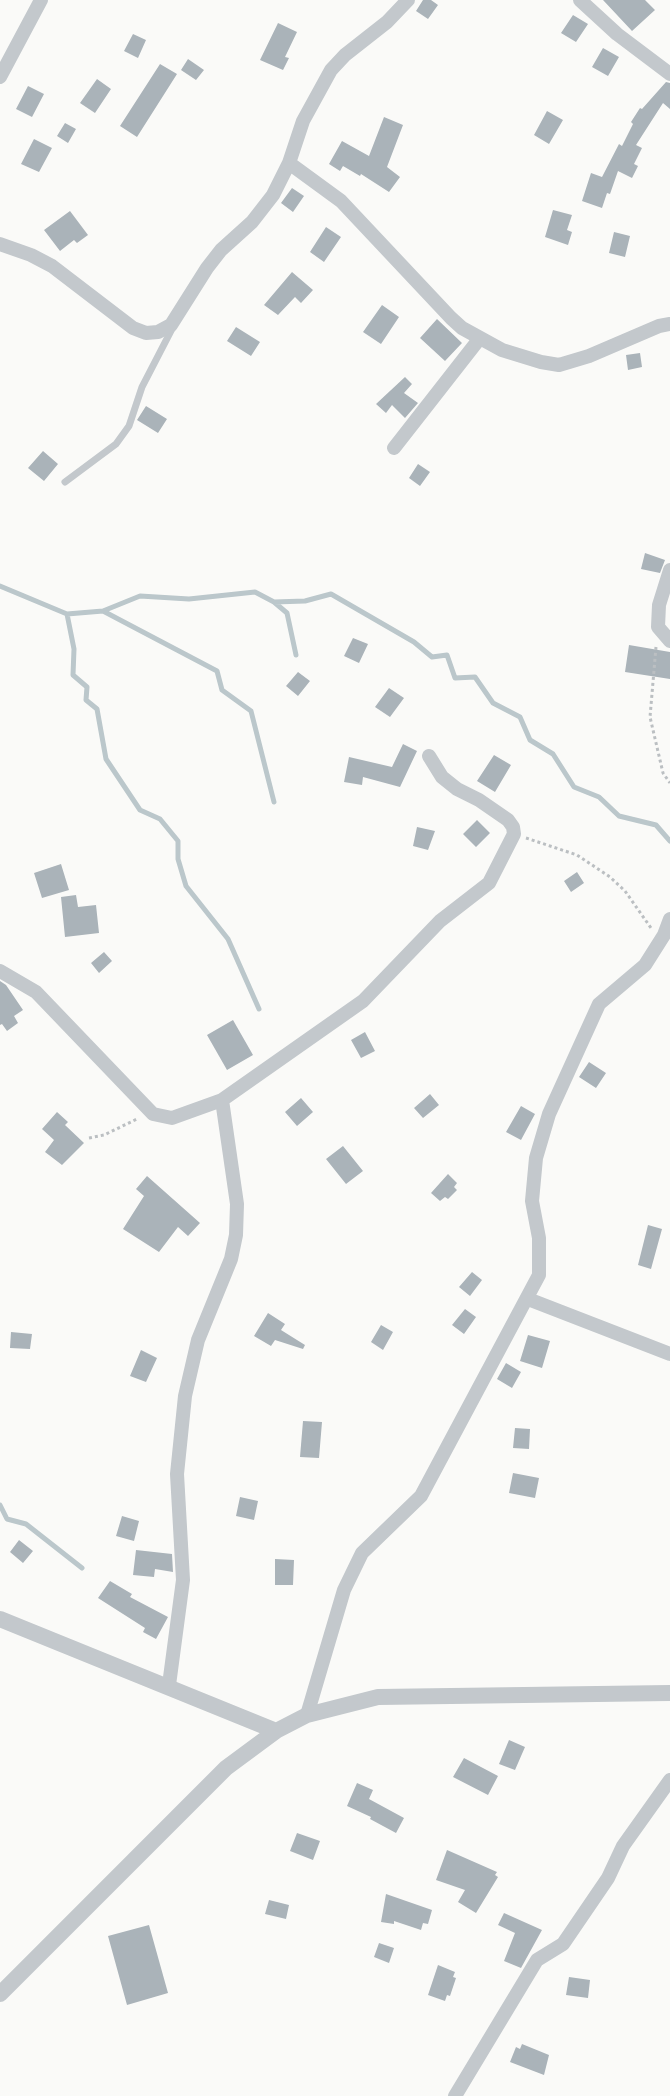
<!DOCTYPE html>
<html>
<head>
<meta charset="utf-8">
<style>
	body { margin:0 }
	canvas { display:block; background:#fafaf8 }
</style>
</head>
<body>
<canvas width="670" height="2096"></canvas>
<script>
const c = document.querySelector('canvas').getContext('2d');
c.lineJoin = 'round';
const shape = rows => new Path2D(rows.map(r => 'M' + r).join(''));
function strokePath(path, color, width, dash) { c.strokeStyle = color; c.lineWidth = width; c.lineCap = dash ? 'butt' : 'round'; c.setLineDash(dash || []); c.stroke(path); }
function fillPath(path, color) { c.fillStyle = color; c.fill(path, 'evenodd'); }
const stream = shape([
	[0,586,67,614,103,611,140,596,189,599,255,592,274,602,305,601,331,594,414,642,432,657,447,655,455,678,475,677,493,703,520,717,530,740,553,754,574,787,599,797,619,816,656,825,670,841],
	[274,602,287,613,296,655],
	[103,611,217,671,222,690,251,711,274,802],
	[67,614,74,649,73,675,87,687,86,700,97,709,106,759,140,810,160,819,178,841,178,859,186,886,228,939,259,1009],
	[0,1505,7,1519,26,1524,82,1568]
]);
const building = shape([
	[423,0,431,0,438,5,428,19,416,11],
	[603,0,645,0,655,10,632,31],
	[573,15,588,24,576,42,561,33],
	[278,23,297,32,285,57,289,58,283,70,260,60],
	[133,34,146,40,138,58,124,51],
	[603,48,619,57,608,76,592,67],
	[188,59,204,70,196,80,181,70],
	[160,64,177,74,137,137,120,126],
	[97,79,111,89,95,113,80,103],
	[666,82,670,83,670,109,663,103,636,145,642,148,634,164,638,166,632,178,618,171,610,194,607,193,602,208,582,201,591,173,602,177,619,144,622,146,633,124,631,122,640,108,642,109],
	[28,86,44,94,32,117,16,109],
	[547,111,563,120,549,144,534,135],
	[384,117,403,125,387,167,400,177,389,192,361,174,360,176,343,166,340,171,329,164,342,141,369,156],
	[65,123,76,129,68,143,57,136],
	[34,139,52,148,39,172,21,164],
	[292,188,304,196,293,212,281,203],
	[553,210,572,215,567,230,572,232,568,245,545,237],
	[70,211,88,235,77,243,74,240,60,251,44,230],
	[326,227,341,237,324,262,310,252],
	[614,232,630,236,625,257,609,253],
	[292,272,313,290,301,303,295,297,278,315,264,305],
	[382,305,399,317,381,344,363,332],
	[437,319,462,343,445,361,420,338],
	[236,327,260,342,251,356,227,341],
	[640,353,642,367,628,370,626,355],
	[405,377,412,384,404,393,418,403,405,418,392,405,386,413,376,404],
	[146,406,167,419,158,433,137,420],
	[43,451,58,464,44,481,28,468],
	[418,464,430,472,420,486,409,478],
	[645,553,665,560,660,573,641,569],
	[353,638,368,644,359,663,344,656],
	[629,645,670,652,670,679,625,672],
	[298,672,310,681,298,696,286,686],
	[389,688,404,698,390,717,375,707],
	[403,744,417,751,400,787,363,777,362,785,344,782,349,757,392,767],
	[494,755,511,765,495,792,477,781],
	[477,820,490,833,476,847,463,834],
	[417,827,435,831,428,850,413,846],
	[61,864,69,890,42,898,34,873],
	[577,872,584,883,571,892,564,881],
	[76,895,78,907,96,905,99,933,65,937,61,897],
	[104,952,112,961,99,973,91,963],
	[0,981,6,985,23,1010,14,1016,18,1023,7,1031,2,1024,0,1025],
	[233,1020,253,1055,227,1070,207,1035],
	[365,1032,375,1051,361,1058,351,1040],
	[589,1062,606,1073,596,1088,579,1077],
	[430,1094,439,1105,423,1118,414,1108],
	[301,1098,313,1112,297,1126,285,1112],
	[521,1106,535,1114,521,1140,506,1132],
	[57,1112,68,1122,65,1125,84,1143,62,1165,45,1152,54,1140,42,1129],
	[343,1146,363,1171,346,1184,326,1159],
	[448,1174,457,1183,454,1187,457,1190,448,1199,445,1197,440,1201,431,1193],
	[147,1176,200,1223,188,1236,178,1227,159,1252,123,1229,144,1196,136,1189],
	[648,1225,662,1229,651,1269,638,1265],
	[472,1272,482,1280,470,1296,459,1287],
	[465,1309,476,1317,464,1334,452,1325],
	[268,1313,285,1324,281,1330,305,1345,303,1349,275,1340,271,1346,254,1336],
	[381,1325,393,1332,383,1350,371,1342],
	[11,1332,32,1334,30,1349,10,1348],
	[528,1335,550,1341,542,1368,520,1361],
	[141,1350,157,1358,146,1382,130,1376],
	[506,1363,521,1372,512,1388,497,1379],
	[303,1421,322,1422,319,1458,300,1457],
	[515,1428,530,1429,529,1449,513,1448],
	[513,1473,539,1478,535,1498,509,1493],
	[240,1497,258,1501,254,1520,236,1516],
	[122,1516,139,1521,134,1541,116,1536],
	[19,1540,33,1551,23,1563,10,1552],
	[136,1550,172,1554,173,1572,155,1569,154,1577,133,1575],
	[275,1559,294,1560,293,1585,275,1585],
	[110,1581,132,1594,130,1597,168,1617,156,1639,143,1632,145,1628,98,1598],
	[509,1740,525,1747,515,1770,499,1764],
	[464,1758,498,1776,488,1795,453,1777],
	[357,1783,373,1790,369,1799,404,1818,396,1833,370,1819,371,1817,347,1806],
	[297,1833,320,1841,313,1860,290,1851],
	[447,1850,497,1872,495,1875,498,1877,476,1913,458,1902,465,1890,436,1880],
	[386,1894,432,1910,428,1924,423,1923,421,1930,394,1921,394,1924,381,1922],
	[269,1900,289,1905,286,1919,265,1914],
	[504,1913,542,1930,521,1968,504,1961,515,1933,498,1925],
	[149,1925,168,1993,127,2005,108,1936],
	[379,1943,394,1948,389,1963,374,1957],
	[438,1965,455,1972,453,1977,456,1978,450,1996,447,1995,445,2001,428,1995],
	[569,1977,590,1980,588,1998,566,1995],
	[522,2044,549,2055,544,2075,510,2062,516,2047,520,2049]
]);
const path = shape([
	[656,647,650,717,663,773,670,783],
	[526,838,577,855,610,877,625,891,651,928],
	[89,1138,104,1135,137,1119]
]);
const service = shape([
	[65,482,116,444,129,426,142,387,173,327]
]);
const minor = shape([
	[580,0,617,34,670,74],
	[0,77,41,0],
	[289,163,341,201,451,318,462,328,502,350,541,362,559,365,589,356,659,326,670,324],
	[0,244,31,255,52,266,133,328,146,333,158,332,171,325,207,268,221,250,252,222,273,195,289,163,303,121,331,70,345,55,387,22,408,0],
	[394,448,480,338],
	[670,570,659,605,658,627,670,641],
	[0,971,36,992,153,1114,172,1118,222,1100,363,1001,440,921,489,883,514,834,513,827,508,820,479,800,457,789,442,777,429,756],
	[528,1299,670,1354],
	[169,1685,183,1580,177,1474,185,1396,198,1340,231,1259,236,1235,237,1204,222,1100],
	[307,1715,344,1590,362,1553,421,1496,539,1275,539,1238,532,1201,536,1158,549,1114,599,1004,645,965,664,935,670,919],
	[455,2096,537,1960,563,1944,608,1878,623,1846,670,1780]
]);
const tertiary = shape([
	[0,1619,276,1731],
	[0,1994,226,1768,276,1731,307,1715,378,1697,670,1693]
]);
strokePath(stream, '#bbc7cb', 5);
fillPath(building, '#aab3b9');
strokePath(path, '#bbbfc2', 3, [3, 3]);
strokePath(service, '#c3c8cc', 7);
strokePath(minor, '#c3c8cc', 14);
strokePath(tertiary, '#c3c8cc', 16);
</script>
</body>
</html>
